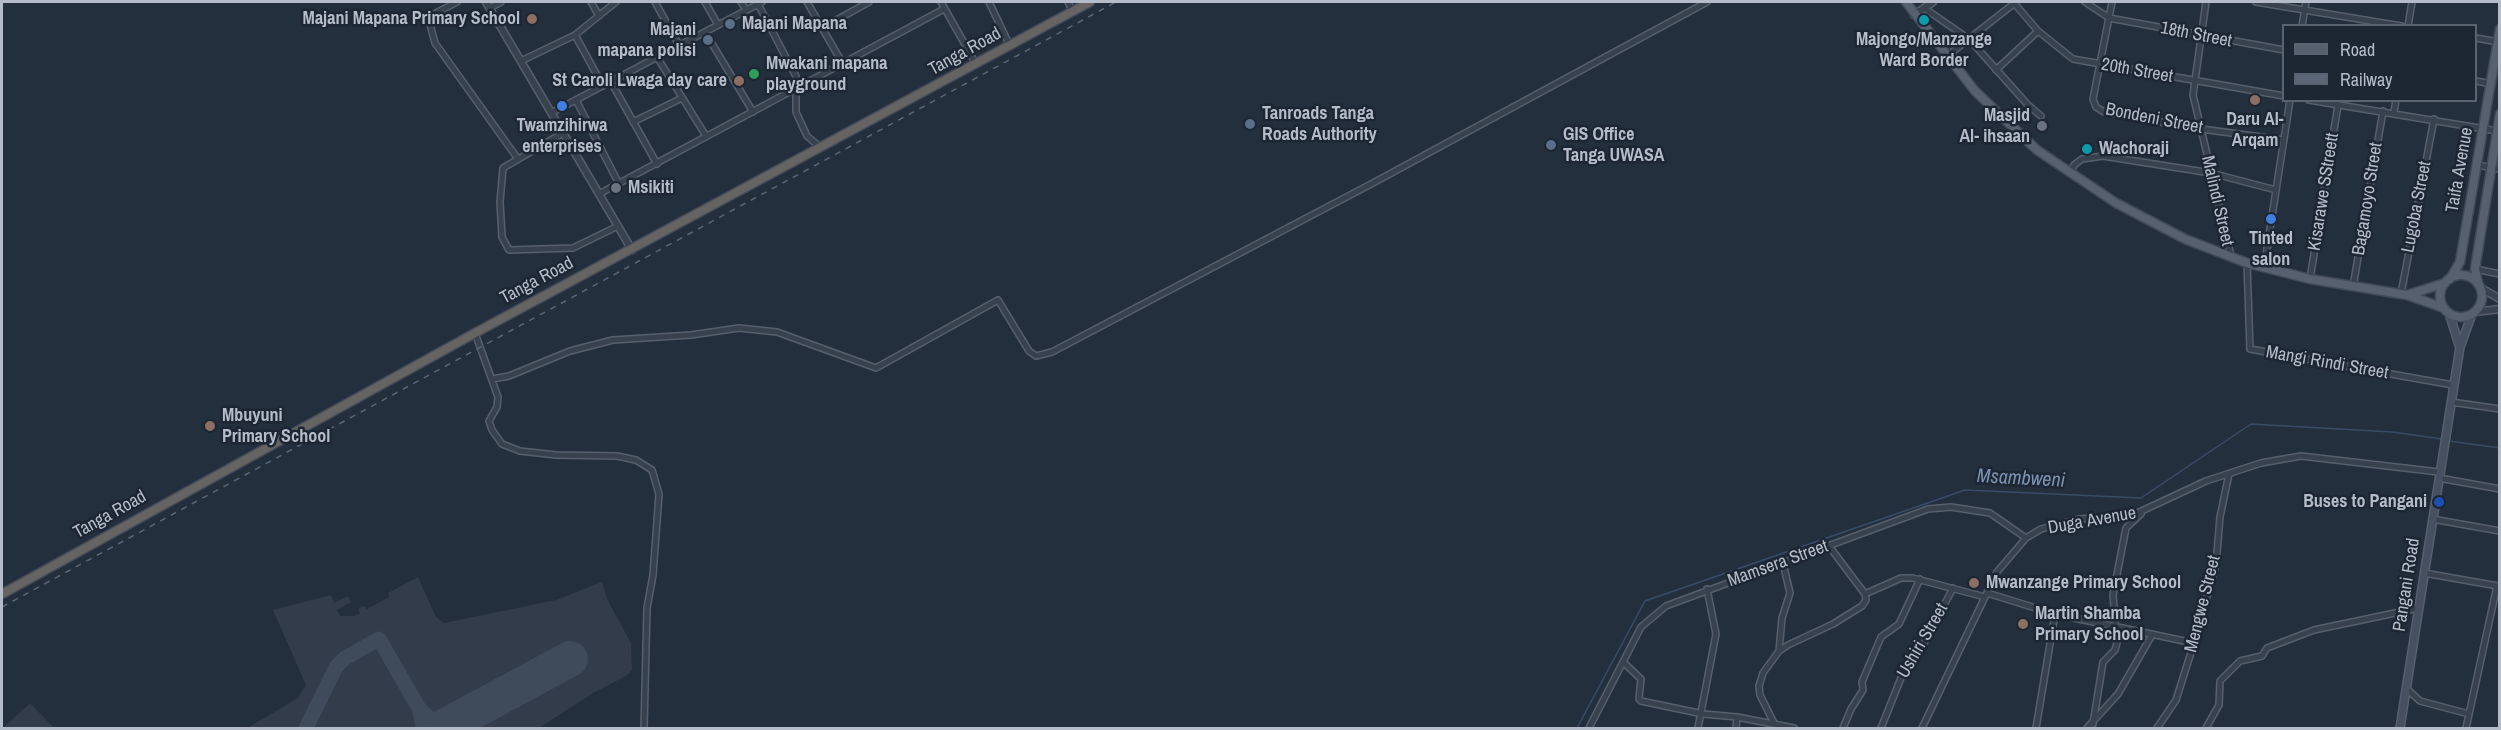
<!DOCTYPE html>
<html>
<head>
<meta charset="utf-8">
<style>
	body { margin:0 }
	#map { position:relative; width:2501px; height:730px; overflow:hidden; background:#242f3e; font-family:"Archivo Narrow",sans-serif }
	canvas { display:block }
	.frame { position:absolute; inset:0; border:3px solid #b4bcc9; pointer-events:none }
	.legend { position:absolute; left:2282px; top:24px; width:195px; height:78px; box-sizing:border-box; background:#1d2633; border:2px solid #59626f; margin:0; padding:8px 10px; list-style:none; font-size:18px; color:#b4bcc9 }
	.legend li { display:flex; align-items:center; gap:12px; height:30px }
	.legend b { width:30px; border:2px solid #59626f }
</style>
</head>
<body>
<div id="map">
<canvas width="2501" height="730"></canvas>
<div class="frame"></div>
<ul class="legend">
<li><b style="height:8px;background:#56606e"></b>Road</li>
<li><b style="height:8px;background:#5a6575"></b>Railway</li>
</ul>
</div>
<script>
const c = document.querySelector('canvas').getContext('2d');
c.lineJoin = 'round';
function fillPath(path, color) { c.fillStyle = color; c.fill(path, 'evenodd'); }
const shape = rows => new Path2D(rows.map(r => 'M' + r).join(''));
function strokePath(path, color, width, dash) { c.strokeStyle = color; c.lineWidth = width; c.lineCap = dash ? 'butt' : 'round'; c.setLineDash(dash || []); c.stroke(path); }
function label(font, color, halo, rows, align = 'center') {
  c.font = font + ' "Archivo Narrow",sans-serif'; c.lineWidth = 5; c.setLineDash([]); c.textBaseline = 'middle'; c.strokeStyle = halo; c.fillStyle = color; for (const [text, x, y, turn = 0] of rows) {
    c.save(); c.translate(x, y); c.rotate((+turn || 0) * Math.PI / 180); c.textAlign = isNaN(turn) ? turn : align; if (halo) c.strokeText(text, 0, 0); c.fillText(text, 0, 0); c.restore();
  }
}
const airport = shape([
	[418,577,436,617,444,623,556,600,602,582,608,601,631,643,632,670,626,676,593,693,539,728,247,728,298,698,306,685,273,610,331,595,334,603,348,596,351,602,337,610,340,616,354,616,360,613,358,609,364,606,367,609,389,597,388,593],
	[30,703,54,728,2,728,3,728]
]);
const stream = shape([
	[2449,441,2500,448],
	[1577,728,1645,601,1965,490,2141,498,2251,424,2392,432,2442,439]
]);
const taxiway = shape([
	[420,710,434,722,453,723],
	[306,728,336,667,345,658,379,639,420,710,423,728]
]);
const runway = shape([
	[442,728,570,659]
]);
const minor = shape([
	[457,2,428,17,435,43,518,159],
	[591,2,599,16],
	[655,2,679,45],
	[705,2,718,25],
	[741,2,746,10],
	[807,2,843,64],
	[941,2,976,64],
	[989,2,1010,46],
	[1068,2,1072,10],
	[2013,2,2038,31,2073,59,2284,96],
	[2085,2,2109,18,2284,50],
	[2112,2,2093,99,2096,107,2104,112,2201,129,2284,140],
	[2206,2,2193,95,2231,256],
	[2256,2,2401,26],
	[758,4,801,86],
	[490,8,501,2],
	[1924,8,1969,39,2028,105,2041,116],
	[2302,26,2306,2],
	[2408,26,2412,2],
	[822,28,869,2],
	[705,32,753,112],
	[2476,38,2498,42],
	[1947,56,2016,2],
	[657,57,706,136],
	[521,61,575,35],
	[1996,70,2038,31],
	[2476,81,2491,84],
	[611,82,657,164],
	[603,86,575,35,616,2],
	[796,89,796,112,807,136,820,147],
	[576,100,619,184],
	[2309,100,2497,131],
	[2394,112,2396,100],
	[551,113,762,2],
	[633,122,682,98],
	[563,133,503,168,500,202,502,237,509,250,573,248,618,226],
	[2477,165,2500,169],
	[2071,173,2074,165,2082,159,2103,156,2211,173,2276,190],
	[599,194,944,9],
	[2247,263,2250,349,2453,385],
	[2264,268,2290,100],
	[2475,269,2500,274],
	[2310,279,2338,105],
	[2353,287,2383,111],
	[2401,294,2434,119],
	[475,333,498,397,497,407,489,421,492,430,502,444,520,451,556,455,617,456,636,460,652,470,659,494,653,575,647,608,644,728],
	[492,379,509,376,570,351,613,340,691,335,739,328,777,332,876,368,998,300,1029,351,1036,356,1052,352,1373,183,1707,2],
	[2451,402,2500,409],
	[2439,478,2500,489],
	[2432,519,2500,531],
	[1829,546,1865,594,1901,578,1913,578,1985,597],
	[2424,573,2498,586],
	[1987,593,2055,614,2194,643],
	[1779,651,1782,618,1790,593,1783,563],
	[1623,662,1641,679,1639,699,1641,701,1703,714,1737,717,1794,728],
	[2407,689,2420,701,2469,714],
	[1774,723,1760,695,1759,686,1763,673,1779,651,1788,645,1833,624,1862,606,1866,600,1865,594],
	[2093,724,2103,662,2115,650,2117,643,2113,595,2126,528,2141,514],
	[1589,728,1641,627,1666,606,1928,509,1951,507,1990,513,2026,538],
	[1698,728,1716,634,1707,589],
	[1736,728,1737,717],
	[1843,728,1851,709,1863,690,1862,682,1881,637,1899,624,1920,579],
	[1881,728,1909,658,1918,655,1953,588],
	[1922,728,1997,572,2026,538,2041,529,2079,519,2133,515,2206,481,2261,463,2301,456,2439,472],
	[2036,728,2055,614],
	[2087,728,2118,694,2152,635],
	[2157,728,2176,700,2194,643,2216,565,2220,517,2229,474],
	[2206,728,2219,705,2220,681,2240,661,2262,656,2267,648,2314,630,2419,608],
	[2466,728,2497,586]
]);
const tertiary = shape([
	[486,2,632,250],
	[1914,15,1933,2],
	[2481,288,2500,299],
	[2475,312,2500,309]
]);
const secondary = shape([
	[2449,313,2459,345],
	[2400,728,2460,347,2472,314]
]);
const primary = shape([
	[1906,2,1975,91,2037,150,2116,203,2185,239,2247,263,2310,279,2407,295,2444,308],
	'2440 296a21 21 0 1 1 42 0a21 21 0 1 1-42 0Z',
	[2450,279,2460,262,2500,29],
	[2478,283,2475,269,2500,114],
	[2407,295,2445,283]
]);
const trunk = shape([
	[2,594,475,333,1090,2]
]);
const rail = shape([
	[2,607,1116,2]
]);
const markers = [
	[532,19,6,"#8d6e63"],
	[1924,20,6,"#0f9aa8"],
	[730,24,6,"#5c6f8a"],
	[708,40,6,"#5c6f8a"],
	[754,74,6,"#2e9e5b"],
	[739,81,6,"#8d6e63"],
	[2255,100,6,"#8d6e63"],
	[562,106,6,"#3f7fe0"],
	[1250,124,6,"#5c6f8a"],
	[2042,126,6,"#6b7280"],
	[1551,145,6,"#5c6f8a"],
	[2087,149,6,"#0f9aa8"],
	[616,188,6,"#6b7280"],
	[2271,219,6,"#3f7fe0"],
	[210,426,6,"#8d6e63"],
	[2439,502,6,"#1a4fb4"],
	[1974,583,6,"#8d6e63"],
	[2023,624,6,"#8d6e63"]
];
const poiNames = [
	["Majani Mapana Primary School",520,19,"right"],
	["Majani Mapana",742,24],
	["Majani",696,30,"right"],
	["mapana polisi",696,51,"right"],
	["Majongo/Manzange",1924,40,"center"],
	["Ward Border",1924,61,"center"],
	["Mwakani mapana",766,64],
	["playground",766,85],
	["St Caroli Lwaga day care",727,81,"right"],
	["Tanroads Tanga",1262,114],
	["Roads Authority",1262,135],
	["Masjid",2030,116,"right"],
	["Al- ihsaan",2030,137,"right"],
	["Daru Al-",2255,120,"center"],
	["Arqam",2255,141,"center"],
	["Twamzihirwa",562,126,"center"],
	["enterprises",562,147,"center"],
	["GIS Office",1563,135],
	["Tanga UWASA",1563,156],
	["Wachoraji",2099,149],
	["Msikiti",628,188],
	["Tinted",2271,239,"center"],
	["salon",2271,260,"center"],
	["Mbuyuni",222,416],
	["Primary School",222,437],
	["Buses to Pangani",2427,502,"right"],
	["Mwanzange Primary School",1986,583],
	["Martin Shamba",2035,614],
	["Primary School",2035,635]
];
const streetNames = [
	["18th Street",2196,35,11],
	["Tanga Road",965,52,-29],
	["20th Street",2137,71,10],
	["Bondeni Street",2154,119,11],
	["Taifa Avenue",2460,170,-80],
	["Kisarawe SStreett",2324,192,-81],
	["Bagamoyo Street",2368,199,-81],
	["Malindi Street",2217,201,77],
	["Lugoba Street",2417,207,-79],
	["Tanga Road",537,281,-28],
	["Mangi Rindi Street",2327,363,10],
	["Tanga Road",110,515,-29],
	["Duga Avenue",2092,521,-10],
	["Mamsera Street",1778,564,-20],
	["Pangani Road",2407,585,-81],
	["Mengwe Street",2203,604,-76],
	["Ushiri Street",1923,641,-60]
];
const waterNames = [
	["Msambweni",2021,479,3]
];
fillPath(airport, '#323c4b');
strokePath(stream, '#394c67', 1.5);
strokePath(taxiway, '#3f4a5a', 15);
strokePath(runway, '#3f4a5a', 36);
strokePath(minor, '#565f6c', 8);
strokePath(tertiary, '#565f6c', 9);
strokePath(secondary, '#565f6c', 10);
strokePath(primary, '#414a57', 11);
strokePath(trunk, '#434c59', 11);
strokePath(minor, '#38414e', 5);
strokePath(tertiary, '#38414e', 6);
strokePath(secondary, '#465061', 7);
strokePath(primary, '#56606e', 8);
strokePath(trunk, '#656462', 8);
strokePath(rail, '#5a6575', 1.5, [6, 6]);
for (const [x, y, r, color] of markers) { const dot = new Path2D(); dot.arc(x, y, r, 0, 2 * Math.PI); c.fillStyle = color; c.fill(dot); strokePath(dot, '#1d2633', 2); }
label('bold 18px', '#b4bcc9', '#1d2633', poiNames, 'left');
label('18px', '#b4bcc9', '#1d2633', streetNames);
label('italic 20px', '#7c92b1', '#1d2633', waterNames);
</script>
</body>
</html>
